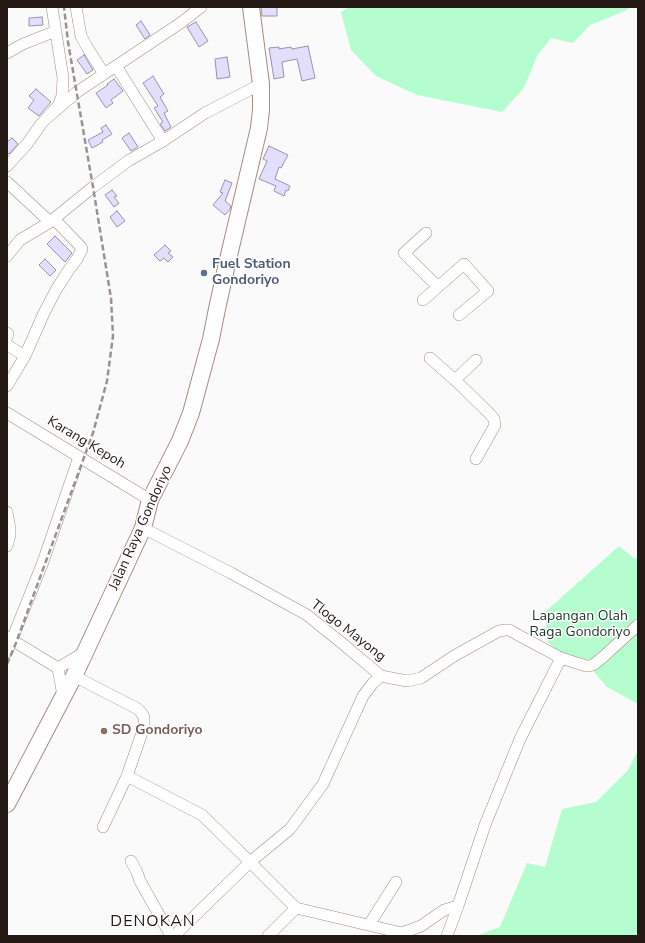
<!DOCTYPE html>
<html>
<head>
<meta charset="utf-8">
<style>
	body { margin:0 }
	#map { position:relative; width:645px; height:943px; overflow:hidden; background:#fafafa; font-family:"Nunito Sans",sans-serif }
	canvas { display:block }
	.frame { position:absolute; inset:0; border:8px solid #241813; pointer-events:none }
</style>
</head>
<body>
<div id="map">
<canvas width="645" height="943"></canvas>
<div class="frame"></div>
</div>
<script>
const c = document.querySelector('canvas').getContext('2d');
c.lineJoin = 'round';
function fillPath(path, color) { c.fillStyle = color; c.fill(path, 'evenodd'); }
const shape = rows => new Path2D(rows.map(r => 'M' + r).join(''));
function strokePath(path, color, width, dash) { c.strokeStyle = color; c.lineWidth = width; c.lineCap = dash ? 'butt' : 'round'; c.setLineDash(dash || []); c.stroke(path); }
function label(font, color, halo, rows, align = 'center') {
  c.font = font + ' "Nunito Sans",sans-serif'; c.lineWidth = 3; c.setLineDash([]); c.textBaseline = 'middle'; c.strokeStyle = halo; c.fillStyle = color; for (const [text, x, y, turn = 0] of rows) {
    c.save(); c.translate(x, y); c.rotate((+turn || 0) * Math.PI / 180); c.textAlign = isNaN(turn) ? turn : align; if (halo) c.strokeText(text, 0, 0); c.fillText(text, 0, 0); c.restore();
  }
}
const green = shape([
	[349,7,631,7,625,11,590,25,573,43,551,38,537,56,524,88,502,112,417,95,376,76,351,50,341,12],
	[619,546,635,559,638,554,638,704,607,687,589,666,560,653,547,641,545,612],
	[638,750,638,936,480,936,481,934,500,927,527,863,545,867,562,809,596,802,628,770]
]);
const building = shape([
	[261,7,277,7,277,16,262,16,261,7],
	[42,17,43,25,29,26,29,18,42,17],
	[141,21,150,35,145,39,136,25,141,21],
	[196,22,208,41,199,47,187,27,196,22],
	[308,46,315,78,302,81,297,59,282,62,284,77,274,79,269,48,279,47,279,49,291,47,292,49,308,46],
	[84,55,93,70,87,74,77,60,84,55],
	[227,57,230,77,217,79,215,59,227,57],
	[153,76,164,94,160,97,168,111,164,113,171,127,165,131,160,124,163,122,154,108,158,106,143,83,153,76],
	[114,79,123,91,111,100,113,103,106,108,96,93,108,85,107,84,114,79],
	[36,89,51,102,39,116,28,108,34,100,29,96,36,89],
	[106,125,112,134,102,140,103,142,92,148,88,140,103,132,101,128,106,125],
	[129,133,138,147,131,151,122,138,129,133],
	[12,138,18,144,9,154,7,152,7,142,12,138],
	[269,146,288,155,281,168,279,167,275,179,290,186,288,191,286,190,284,196,274,191,276,186,259,179,267,161,263,159,269,146],
	[225,180,232,183,225,201,231,206,230,209,225,215,213,205,223,193,220,192,225,180],
	[112,190,117,196,114,197,119,203,114,207,105,195,112,190],
	[117,211,125,221,117,227,110,217,117,211],
	[55,236,72,253,65,262,47,244,55,236],
	[165,245,171,251,168,253,173,257,168,262,164,258,160,261,154,255,165,245],
	[45,259,56,270,50,276,39,265,45,259]
]);
const minor = shape([
	[76,7,81,36,87,47,104,74],
	[7,53,23,44,56,31],
	[116,66,163,141],
	[48,117,77,92,182,22,201,7],
	[7,166,27,144,41,124,58,106,62,96,63,78,52,7],
	[7,182,50,222],
	[426,233,404,253,438,287],
	[7,256,20,240,50,222,93,187,128,161,163,141,205,113,261,84],
	[423,300,464,264,488,291,459,315],
	[7,333,8,334,7,337],
	[7,345,25,356],
	[430,358,455,380,476,360],
	[455,380,490,414,494,419,495,425,476,459],
	[7,386,25,356,44,313,56,290,70,268,77,259,82,249,81,247,54,219],
	[7,413,150,500],
	[7,512,10,529,10,535,7,546],
	[143,528,231,573,307,615,343,644,381,676,407,681,421,678,454,656,499,631,505,630,509,630,520,636,561,658,586,666,589,666,593,665,603,657,638,625],
	[7,637,58,668],
	[7,652,43,562,79,457],
	[58,668,85,652],
	[58,668,63,696],
	[74,676,138,709,143,715,144,718,144,727,127,776,202,815,250,862,296,908,402,933,421,926,444,910,458,906],
	[103,827,127,776],
	[131,861,137,872,140,881,171,936],
	[369,925,396,882],
	[174,936,250,862,290,829,323,784,363,696,373,683,381,676],
	[268,936,296,908],
	[447,936,458,906,485,825,520,739,561,658]
]);
const highway = shape([
	[7,804,74,676,143,528,150,500,180,441,191,413,211,339,217,309,226,268,259,128,261,110,261,84,251,7]
]);
const rail = shape([
	[7,664,16,643,93,433,107,381,113,336,111,298,93,187,68,42,64,7]
]);
const markers = [
	[204,273,4,"#5c6f8a"],
	[104,731,4,"#8d6e63"]
];
const serviceNames = [
	["Fuel Station",212,265],
	["Gondoriyo",212,281]
];
const streetNames = [
	["Karang Kepoh",86,443,31],
	["Jalan Raya Gondoriyo",141,528,-66],
	["Tlogo Mayong",348,631,38]
];
const parkNames = [
	["Lapangan Olah",580,617],
	["Raga Gondoriyo",580,633]
];
const educationNames = [
	["SD Gondoriyo",112,731]
];
const quarterNames = [
	["DENOKAN",153,922]
];
fillPath(green, '#b3fdce');
fillPath(building, '#e3defc');
strokePath(building, '#9792b0', 1);
strokePath(minor, '#ab8a7d', 12);
strokePath(highway, '#ab8a7d', 18);
strokePath(minor, '#fff', 11);
strokePath(highway, '#fff', 16);
strokePath(rail, '#989391', 2.5, [6, 3]);
for (const [x, y, r, color] of markers) { const dot = new Path2D(); dot.arc(x, y, r, 0, 2 * Math.PI); c.fillStyle = color; c.fill(dot); strokePath(dot, '#fff', 1.5); }
label('bold 14px', '#4e5e75', '#fff', serviceNames, 'left');
label('14px', '#241813', '#fff', streetNames);
label('14px', '#173926', '#fff', parkNames);
label('bold 14px', '#785e54', '#fff', educationNames, 'left');
c.letterSpacing = '1px';
label('16px', '#241813', '#fff', quarterNames);
c.letterSpacing = '0px';
</script>
</body>
</html>
